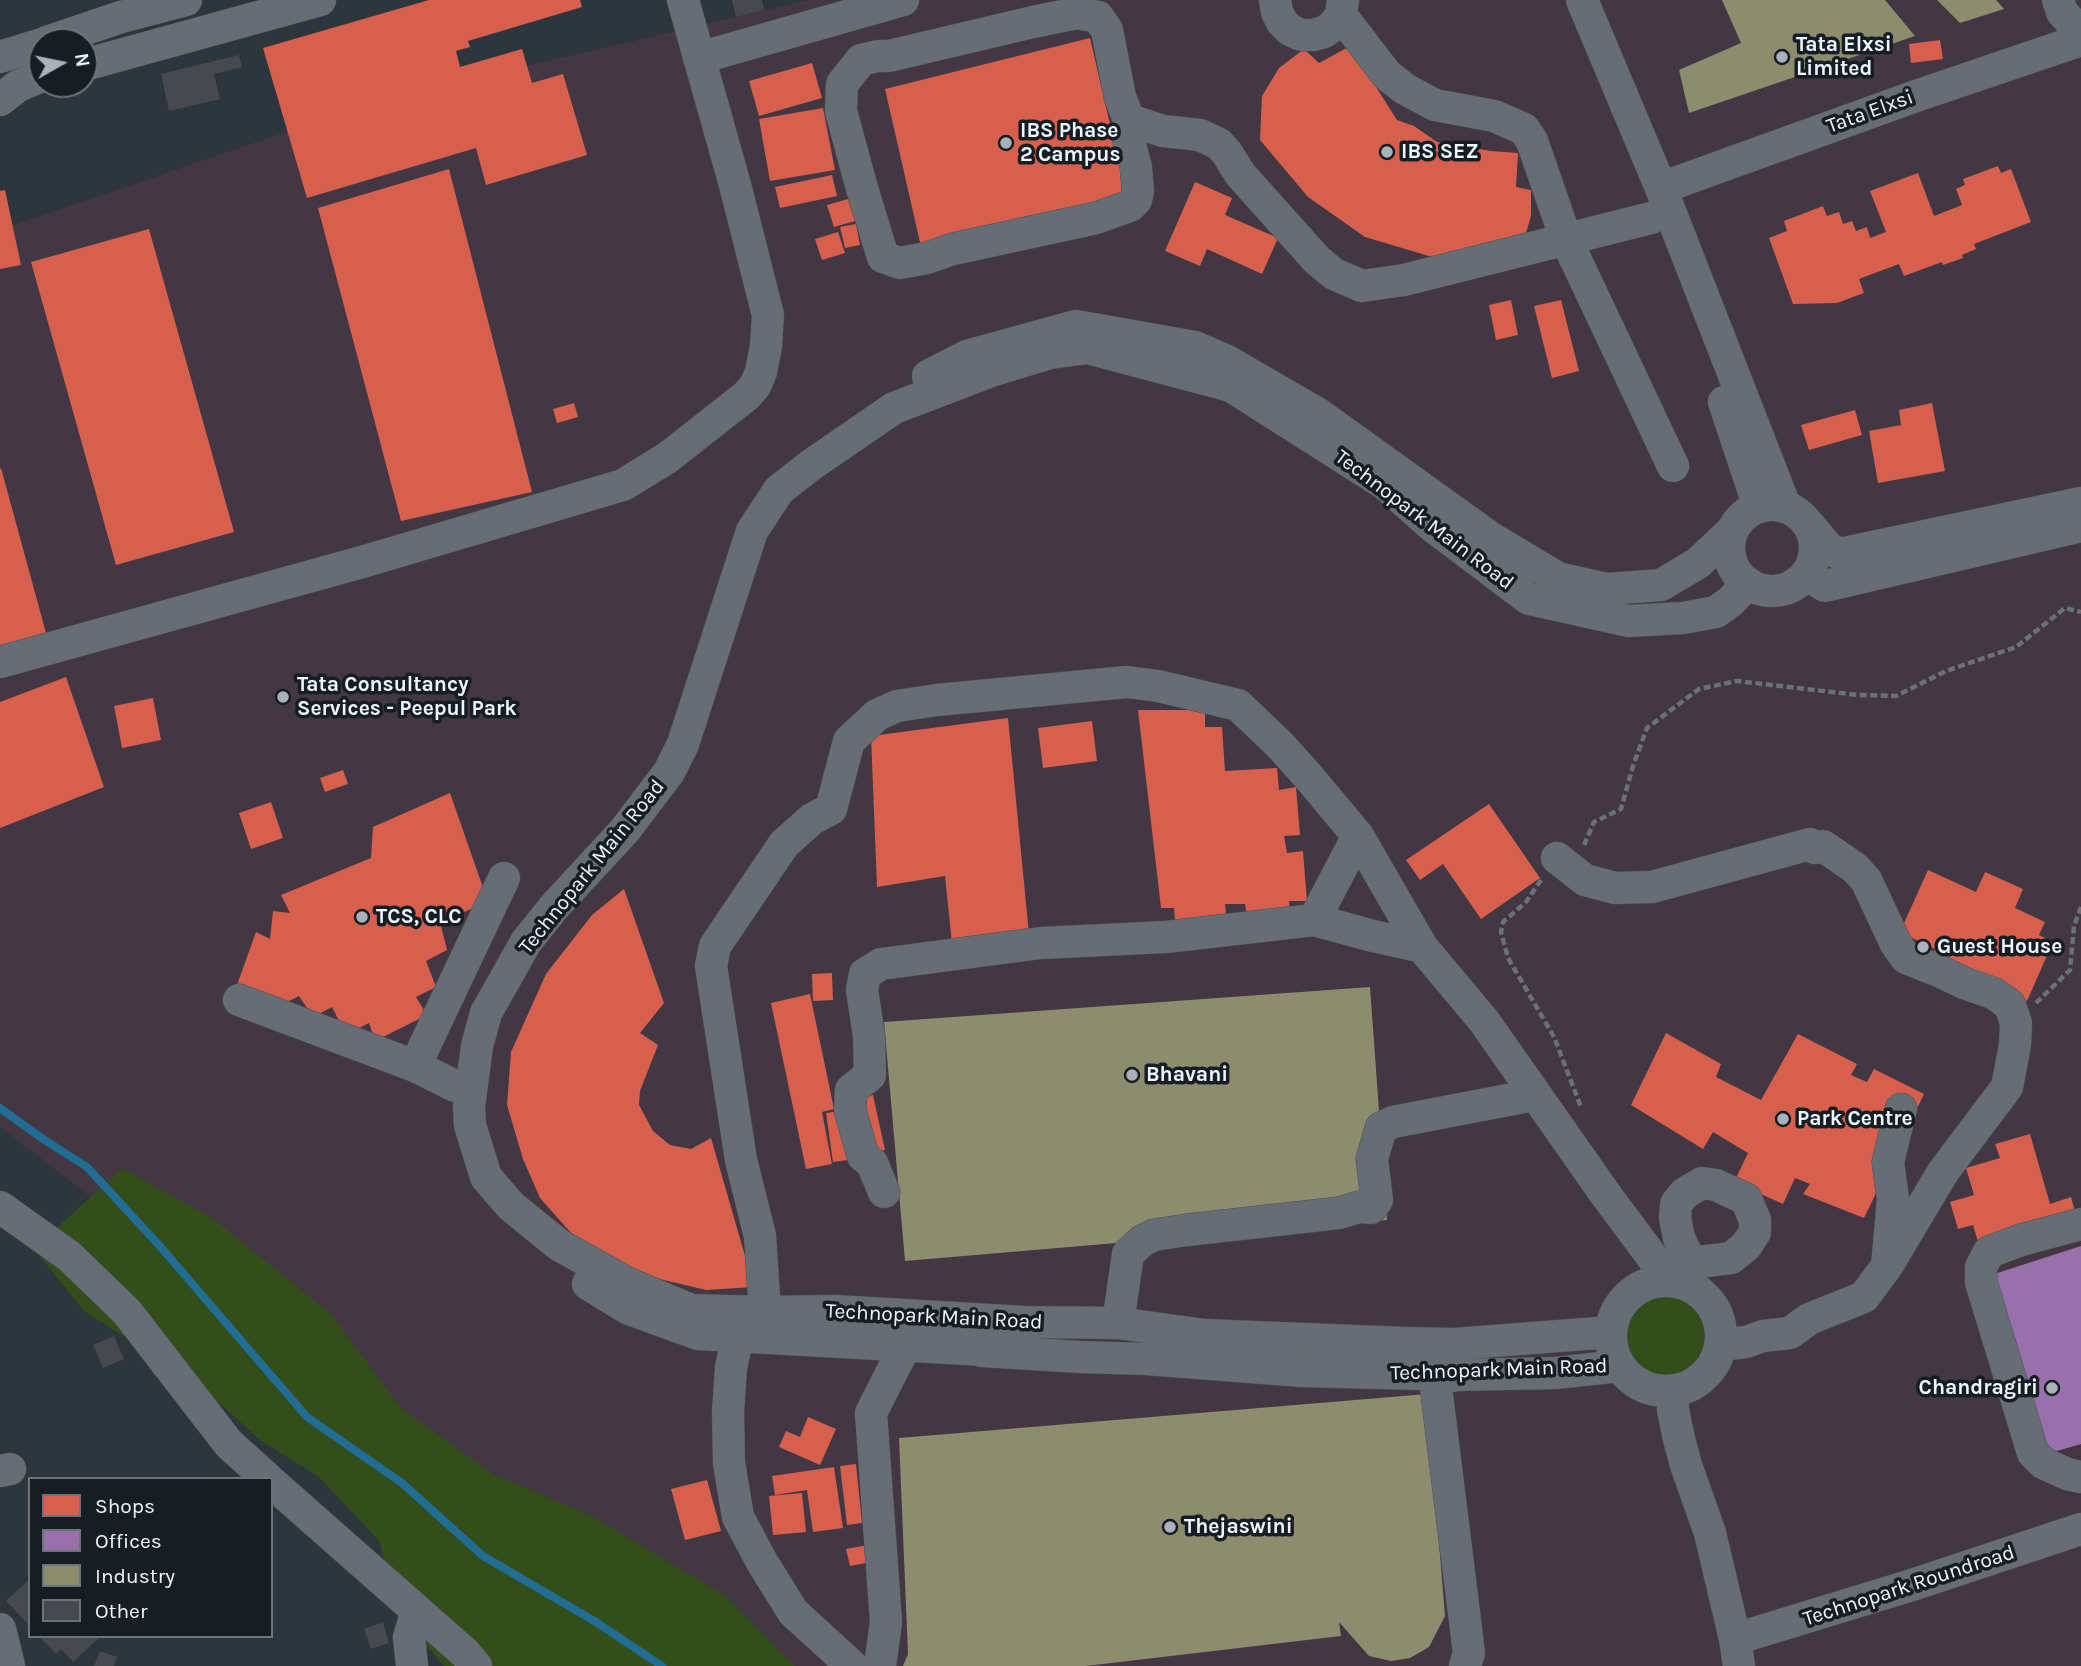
<!DOCTYPE html>
<html>
<head>
<meta charset="utf-8">
<style>
	body { margin:0 }
	#map { position:relative; width:2081px; height:1666px; overflow:hidden; background:#2d353d; font-family:Karla,sans-serif }
	canvas { display:block }
	.legend { position:absolute; left:28px; top:1477px; width:245px; height:161px; box-sizing:border-box; background:#161d23; border:2px solid #6c747b; margin:0; padding:9px 12px; list-style:none; font-size:21px; color:#ecf6ff }
	.legend li { display:flex; align-items:center; gap:14px; height:35px }
	.legend b { width:35px; border:2px solid #6c747b }
	.north { position:absolute; left:28px; top:28px; width:70px; height:70px; box-sizing:border-box; background:#161d23; border:2px solid #6c747b; border-radius:50%; rotate:81deg; font-size:19px; font-weight:700; line-height:28px; text-align:center; color:#ecf6ff }
	.north::after { content:''; display:block; margin:auto; width:24px; height:32px; background:#a9b2bb; clip-path:polygon(50% 0,100% 100%,50% 72%,0 100%) }
</style>
</head>
<body>
<div id="map">
<canvas width="2081" height="1666"></canvas>
<ul class="legend">
<li><b style="height:19px;background:#d6604d"></b>Shops</li>
<li><b style="height:19px;background:#9970ab"></b>Offices</li>
<li><b style="height:19px;background:#8c8c6e"></b>Industry</li>
<li><b style="height:19px;background:#464950"></b>Other</li>
</ul>
<div class="north">N</div>
</div>
<script>
const c = document.querySelector('canvas').getContext('2d');
c.lineJoin = 'round';
function fillPath(path, color) { c.fillStyle = color; c.fill(path, 'evenodd'); }
const shape = rows => new Path2D(rows.map(r => 'M' + r).join(''));
function strokePath(path, color, width, dash) { c.strokeStyle = color; c.lineWidth = width; c.lineCap = dash ? 'butt' : 'round'; c.setLineDash(dash || []); c.stroke(path); }
function label(font, color, halo, rows, align = 'center') {
  c.font = font + ' Karla,sans-serif'; c.lineWidth = 7; c.setLineDash([]); c.textBaseline = 'middle'; c.strokeStyle = halo; c.fillStyle = color; for (const [text, x, y, turn = 0] of rows) {
    c.save(); c.translate(x, y); c.rotate((+turn || 0) * Math.PI / 180); c.textAlign = isNaN(turn) ? turn : align; if (halo) c.strokeText(text, 0, 0); c.fillText(text, 0, 0); c.restore();
  }
}
const commercial = shape([
	[809,0,2081,0,2081,1666,718,1666,561,1558,0,1127,0,230,376,101]
]);
const green = shape([
	[122,1168,211,1217,331,1314,401,1408,493,1474,592,1516,726,1596,794,1666,444,1666,394,1609,380,1542,319,1477,260,1440,197,1383,84,1311,34,1249],
	'1621 1337a44 44 0 1 1 88 0a44 44 0 1 1-88 0Z'
]);
const shops = shape([
	[429,0,580,0,582,7,468,41,470,47,456,51,460,67,522,49,532,83,563,74,587,155,486,185,476,148,307,198,263,48],
	[1090,38,1127,197,922,251,885,89],
	[1940,40,1943,59,1911,63,1909,44],
	[1354,44,1364,68,1397,120,1414,126,1437,142,1491,151,1518,153,1516,187,1531,190,1531,216,1524,240,1439,259,1365,237,1308,197,1260,140,1262,96,1279,68,1304,49,1319,63],
	[812,63,822,98,759,116,749,81],
	[823,108,835,170,770,181,759,119],
	[1998,166,2001,173,2011,169,2031,222,1974,244,1976,249,1962,255,1963,258,1943,265,1942,262,1904,276,1899,264,1859,279,1864,293,1837,303,1793,304,1769,238,1787,231,1784,221,1823,206,1827,216,1839,212,1843,224,1852,221,1856,231,1867,227,1870,238,1886,232,1870,191,1918,173,1934,216,1962,205,1956,189,1965,185,1963,179],
	[449,169,532,492,401,521,318,208],
	[832,175,837,196,780,208,775,187],
	[1195,182,1232,198,1225,215,1278,238,1262,274,1207,249,1200,266,1165,251],
	[5,190,21,265,0,269,0,191],
	[848,199,855,221,834,227,827,205],
	[856,224,860,245,845,248,840,227],
	[149,229,234,532,116,565,31,262],
	[838,232,845,253,822,260,815,239],
	[1511,300,1518,335,1496,340,1489,305],
	[1561,300,1579,371,1552,378,1534,306],
	[574,403,578,417,557,423,553,409],
	[1932,403,1945,471,1878,483,1869,431,1901,425,1899,410],
	[1855,410,1862,435,1809,450,1801,425],
	[1,468,49,644,0,658,0,469],
	[66,677,104,787,0,828,0,702],
	[153,698,161,740,122,748,114,706],
	[1138,710,1205,710,1205,727,1222,727,1225,771,1277,768,1279,790,1296,787,1300,835,1284,836,1287,853,1303,851,1307,901,1289,901,1290,911,1247,916,1245,904,1225,904,1226,914,1175,920,1174,908,1161,908],
	[1008,718,1029,934,952,944,945,876,877,887,871,736],
	[1092,721,1097,761,1043,768,1038,728],
	[343,770,348,784,325,792,320,778],
	[450,793,488,902,440,922,447,950,426,961,436,987,416,997,427,1015,375,1041,369,1023,346,1035,332,1007,313,1017,299,996,287,1002,237,985,256,932,270,939,273,911,290,913,281,895,371,858,373,827],
	[271,802,283,838,251,849,239,813],
	[1489,804,1540,878,1481,919,1443,864,1420,880,1406,860],
	[1928,870,1976,892,1985,872,2023,889,2015,908,2045,922,2039,935,2053,942,2027,1001,1932,957,1935,949,1900,932],
	[624,889,664,1003,640,1033,658,1045,640,1091,639,1105,653,1131,670,1145,691,1149,711,1138,754,1287,706,1290,634,1273,580,1243,540,1198,523,1159,507,1105,511,1052,546,974,592,915],
	[832,973,833,1000,813,1001,812,974],
	[810,994,834,1109,822,1112,832,1164,806,1169,771,1003],
	[1666,1033,1721,1064,1716,1077,1761,1100,1798,1034,1857,1064,1851,1075,1867,1082,1874,1069,1924,1094,1864,1218,1803,1194,1810,1184,1795,1178,1783,1204,1734,1182,1748,1153,1713,1132,1703,1149,1631,1105],
	[873,1095,885,1150,868,1153,856,1099],
	[842,1111,848,1160,833,1162,826,1113],
	[2030,1134,2050,1204,2071,1197,2077,1219,1980,1248,1973,1225,1958,1229,1950,1202,1974,1195,1966,1168,2000,1158,1995,1144],
	[808,1417,836,1429,820,1465,779,1447,786,1431,800,1437],
	[856,1464,862,1523,847,1525,840,1466],
	[834,1467,843,1528,813,1532,807,1490,775,1495,772,1476],
	[707,1480,721,1531,685,1540,671,1489],
	[802,1493,806,1532,773,1535,769,1496],
	[868,1545,871,1562,850,1566,846,1549]
]);
const offices = shape([
	[2081,1246,2081,1444,2043,1455,1988,1276]
]);
const industry = shape([
	[1722,0,1885,0,1915,36,1689,113,1679,70,1741,43],
	[1937,0,1996,0,2004,9,1960,23],
	[1370,987,1387,1220,905,1261,884,1022],
	[1427,1394,1445,1616,1429,1647,1410,1658,1391,1661,1369,1656,1339,1622,1341,1636,1086,1666,903,1666,908,1654,899,1438]
]);
const stream = shape([
	[0,1108,43,1139,87,1167,158,1244,307,1417,402,1483,483,1556,596,1622,662,1666]
]);
const building = shape([
	[732,0,762,0,764,10,736,17],
	[239,55,242,67,214,74,220,99,169,111,161,74],
	[114,1336,124,1359,103,1368,93,1345],
	[30,1579,30,1626,6,1601],
	[383,1622,389,1643,371,1649,364,1629],
	[39,1636,101,1636,73,1662,61,1649,56,1654],
	[100,1651,117,1657,114,1666,94,1666]
]);
const path = shape([
	[1584,845,1594,822,1621,809,1633,766,1647,728,1699,689,1737,681,1858,695,1896,696,1946,671,2016,647,2065,608,2081,612],
	[1541,880,1526,902,1503,922,1501,932,1508,958,1554,1037,1581,1107],
	[2036,1003,2070,970,2074,926,2081,907]
]);
const minor = shape([
	[1275,0,1277,12,1282,22,1290,30,1301,35,1313,35,1324,32,1333,26,1341,15,1343,0],
	[1582,0,1661,188,1785,506],
	[2058,0,2062,12,2081,33],
	[1341,15,1387,75,1405,89,1435,105,1494,116,1524,129,1532,141,1566,239,1673,466],
	[47,42,121,17,186,0],
	[0,57,42,44],
	[699,58,903,0],
	[84,65,320,0],
	[0,100,18,86,42,76],
	[1129,120,1128,137,1136,167,1138,191,1136,200,1130,206,1096,218,953,249,927,258,900,263,883,257,861,185,841,111,842,84,861,60,878,56,889,56,1033,22,1077,13,1098,17,1107,30,1120,97,1129,120,1163,131,1200,135,1219,144,1227,153,1240,174,1317,260,1334,274,1362,286,1404,280,1651,218],
	[1661,188,1916,96,2081,40],
	[928,376,967,356,1076,326,1195,347,1227,361,1317,413,1491,538,1558,578,1607,589,1661,585,1698,563,1731,532],
	[1724,402,1759,507],
	'1729 548a43 43 0 1 1 86 0a43 43 0 1 1-86 0Z',
	[1810,526,1828,548,1840,554,2081,503],
	[1809,570,1817,581,1825,586,2081,526],
	[0,662,362,562,623,485,667,458,746,396,755,386,761,372,766,346,768,315,735,185,683,0],
	[1557,858,1585,880,1615,888,1652,887,1810,844,1815,848,1823,846,1855,868,1866,880,1896,944,1906,958,1939,971,1964,983,1993,993,2010,1005,2016,1023,2015,1045,2007,1087,1943,1172,1887,1266],
	[1314,920,1358,836],
	[239,1000,415,1066,455,1086],
	[415,1066,504,878],
	[884,1192,872,1163,863,1156,850,1110,851,1090,870,1075,869,1036,862,990,865,974,881,964,1041,943,1166,937,1314,920,1373,936,1422,947],
	[0,1207,69,1256,127,1312,229,1444,268,1479],
	[2081,1224,2021,1240,1989,1252,1981,1267,1981,1282,2033,1453,2043,1463,2067,1474,2081,1477],
	'1611 1336a55 55 0 1 1 110 0a55 55 0 1 1-110 0Z',
	[1684,1283,1691,1263,1731,1258,1746,1246,1755,1232,1755,1220,1746,1199,1716,1185,1702,1183,1685,1193,1676,1204,1675,1218,1679,1238,1691,1263],
	[588,1284,629,1309,698,1334,1002,1351],
	[765,1312,760,1236,741,1160,711,966,715,946,784,844,812,819,831,809,849,741,877,715,897,706,937,700,1127,682,1158,686,1238,705,1280,745,1307,775,1358,836,1422,947,1484,1021,1606,1195,1670,1281],
	[1118,1323,1128,1254,1142,1241,1154,1235,1187,1230,1339,1213,1359,1207,1371,1208,1377,1200,1372,1159,1381,1128,1393,1122,1534,1095],
	[1611,1332,1454,1344,1405,1343,1205,1335,1118,1323,1025,1322,835,1311,765,1312,691,1310,627,1283,559,1245,511,1206,486,1177,470,1125,469,1107,477,1046,486,1013,526,942,554,907,625,830,669,772,683,744,752,531,779,490,811,465,894,408,991,371,1050,353,1088,348,1231,386,1385,484,1431,525,1529,599,1628,621,1683,618,1716,612,1731,601,1747,584],
	[738,1337,731,1367,728,1412,729,1463,738,1517,762,1562,793,1612,852,1666],
	[1721,1345,1746,1342,1763,1336,1790,1333,1809,1319,1864,1297,1887,1266,1893,1199,1888,1162,1901,1109],
	[982,1351,1080,1357,1146,1359,1302,1371,1458,1375,1555,1373,1620,1366],
	[1458,1375,1435,1379,1469,1653,1465,1666],
	[1673,1392,1673,1410,1679,1439,1686,1465,1710,1533,1735,1639,1739,1666],
	[0,1471,10,1469],
	[271,1482,465,1653,476,1666],
	[0,1629,9,1666],
	[1735,1639,1912,1585,2081,1529],
	[412,1666,409,1637,417,1611],
	[880,1666,886,1622,871,1413,904,1348]
]);
const markers = [
	[1782,57,7,"#a9b2bb"],
	[1006,143,7,"#a9b2bb"],
	[1387,152,7,"#a9b2bb"],
	[283,697,7,"#a9b2bb"],
	[362,917,7,"#a9b2bb"],
	[1923,947,7,"#a9b2bb"],
	[1132,1075,7,"#a9b2bb"],
	[1783,1119,7,"#a9b2bb"],
	[2052,1388,7,"#a9b2bb"],
	[1170,1527,7,"#a9b2bb"]
];
const poiNames = [
	["Tata Elxsi",1796,45],
	["Limited",1796,69],
	["IBS Phase",1020,131],
	["2 Campus",1020,155],
	["IBS SEZ",1401,152],
	["Tata Consultancy",297,685],
	["Services - Peepul Park",297,709],
	["TCS, CLC",376,917],
	["Guest House",1937,947],
	["Bhavani",1146,1075],
	["Park Centre",1797,1119],
	["Chandragiri",2038,1388,"right"],
	["Thejaswini",1184,1527]
];
const streetNames = [
	["Tata Elxsi",1870,112,-20],
	["Technopark Main Road",1424,520,37],
	["Technopark Main Road",592,867,-51],
	["Technopark Main Road",934,1317,3],
	["Technopark Main Road",1499,1370,-2],
	["Technopark Roundroad",1909,1586,-18]
];
fillPath(commercial, '#423743');
fillPath(green, '#334e1a');
fillPath(shops, '#d6604d');
fillPath(offices, '#9970ab');
fillPath(industry, '#8c8c6e');
strokePath(stream, '#216d94', 8);
fillPath(building, '#464950');
strokePath(minor, '#4a5158', 33);
strokePath(path, '#6a7177', 4.5, [7, 3.5]);
strokePath(minor, '#676d74', 32);
for (const [x, y, r, color] of markers) { const dot = new Path2D(); dot.arc(x, y, r, 0, 2 * Math.PI); c.fillStyle = color; c.fill(dot); strokePath(dot, '#161d23', 2.5); }
label('bold 21px', '#ecf6ff', '#161d23', poiNames, 'left');
label('21px', '#ecf6ff', '#161d23', streetNames);
</script>
</body>
</html>
